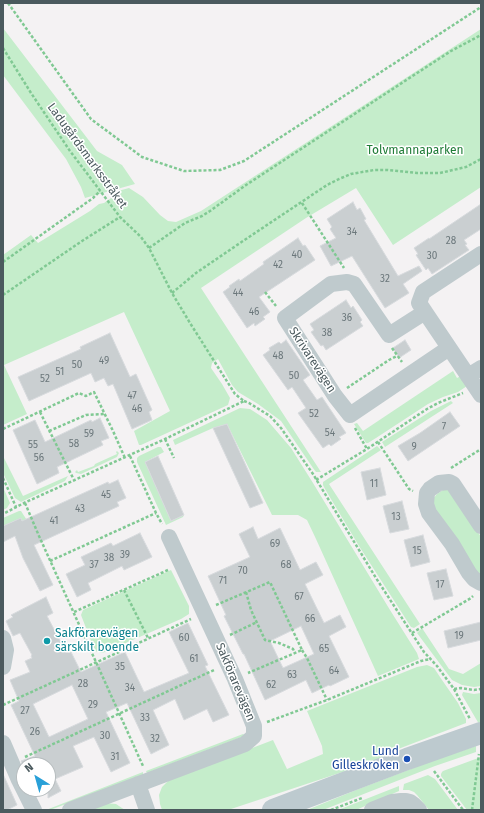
<!DOCTYPE html>
<html>
<head>
<meta charset="utf-8">
<style>
	body { margin:0 }
	#map { position:relative; width:484px; height:813px; overflow:hidden; background:#f4f2f3; font-family:"Fira Sans",sans-serif }
	canvas { display:block }
	.frame { position:absolute; inset:0; border:4px solid #4b5a5e; pointer-events:none }
	.north { position:absolute; left:16px; top:757px; width:40px; height:40px; box-sizing:border-box; background:#fff; border:1px solid #b7bdbf; border-radius:50%; rotate:323deg; font-size:11px; font-weight:700; line-height:16px; text-align:center; color:#4b5a5e }
	.north::after { content:''; display:block; margin:auto; width:14px; height:18px; background:#29a0d8; clip-path:polygon(50% 0,100% 100%,50% 72%,0 100%) }
</style>
</head>
<body>
<div id="map">
<canvas width="484" height="813"></canvas>
<div class="frame"></div>
<div class="north">N</div>
</div>
<script>
const c = document.querySelector('canvas').getContext('2d');
c.lineJoin = 'round';
function fillPath(path, color) { c.fillStyle = color; c.fill(path, 'evenodd'); }
const shape = rows => new Path2D(rows.map(r => 'M' + r).join(''));
function strokePath(path, color, width, dash) { c.strokeStyle = color; c.lineWidth = width; c.lineCap = dash ? 'butt' : 'round'; c.setLineDash(dash || []); c.stroke(path); }
function label(font, color, halo, rows, align = 'center') {
  c.font = font + ' "Fira Sans",sans-serif'; c.lineWidth = 3; c.setLineDash([]); c.textBaseline = 'middle'; c.strokeStyle = halo; c.fillStyle = color; for (const [text, x, y, turn = 0] of rows) {
    c.save(); c.translate(x, y); c.rotate((+turn || 0) * Math.PI / 180); c.textAlign = isNaN(turn) ? turn : align; if (halo) c.strokeText(text, 0, 0); c.fillText(text, 0, 0); c.restore();
  }
}
const green = shape([
	[3,28,97,151,122,165,135,184,85,198,81,187,66,159,3,75],
	[481,29,481,187,393,245,356,188,306,218,201,288,321,472,316,472,313,468,281,421,258,404,238,392,232,385,218,359,212,363,211,368,222,384,230,398,228,405,141,445,139,445,134,431,170,411,124,312,4,365,27,414,3,425,3,255,31,235,38,243,90,211,99,204,104,203,114,196,118,191,129,188,143,197,160,215,168,221,176,222,201,211],
	[453,371,457,378,461,376,467,386,458,392,443,397,428,404,376,438,368,443,366,443,354,424,357,423,363,431],
	[451,401,453,403,385,447,382,442,431,411],
	[240,408,250,409,267,420,291,448,313,483,390,610,417,653,419,659,378,676,316,539,307,520,298,515,272,515,227,424,213,428,175,445,173,440],
	[377,446,381,450,329,484,420,624,414,628,411,627,359,546,325,489,323,485,323,482],
	[158,447,161,447,164,452,145,462,171,521,184,515,183,517,166,525,137,462,137,458,139,456],
	[117,451,119,453,117,457,81,474,76,473,75,472,77,470,78,472,94,466,95,464,117,454,116,452],
	[3,456,23,496,68,476,65,481,63,482,21,502,15,498,3,473],
	[3,487,10,503,7,508,3,510],
	[443,490,448,490,453,492,481,537,481,576,477,574,432,505,432,500,437,494],
	[19,511,21,511,32,528,27,531,21,518,3,526,3,518],
	[171,570,189,606,189,614,181,619,105,652,101,653,95,651,81,615,83,610],
	[422,628,449,669,463,674,481,663,481,686,474,687,462,685,452,680,417,633],
	[427,665,434,668,442,680,458,703,466,719,466,723,393,751,394,755,228,810,162,810,160,804,159,795,162,787,169,780,273,740,287,769,323,754,322,746,307,711,417,667],
	[463,692,474,694,481,693,481,723,479,724,462,695],
	[243,734,244,734,242,737,147,773,146,771],
	[476,746,476,752,435,766,323,810,307,810,356,790,434,760],
	[481,757,481,810,467,810,441,776,441,774,442,772,443,771],
	[143,772,143,775,50,810,46,810],
	[428,775,435,779,458,810,429,810,417,795,414,792,409,790,403,790,404,784],
	[399,786,399,791,356,810,338,810],
	[105,803,116,804,125,810,89,810]
]);
const building = shape([
	[353,202,357,210,360,208,366,219,364,220,398,276,419,266,422,271,403,284,409,293,385,308,352,256,331,266,320,246,336,238,330,229,332,227,327,219,353,202],
	[481,204,481,229,464,240,467,244,465,245,469,250,432,274,428,268,426,270,416,255,418,254,414,248,429,238,429,239,481,204],
	[298,238,303,246,305,245,315,260,259,297,270,312,263,317,265,319,255,326,254,323,247,328,223,292,230,287,229,286,239,279,240,281,264,264,263,262,298,238],
	[346,300,351,308,353,306,362,320,360,322,363,326,326,350,323,345,321,346,311,332,314,330,310,324,346,300],
	[110,333,130,377,136,374,152,410,149,412,152,420,132,429,113,384,108,386,104,378,95,382,91,373,29,401,18,377,81,349,80,347,110,333],
	[286,340,310,375,303,380,317,400,322,397,346,433,339,437,341,439,331,446,329,444,323,448,298,413,306,408,292,387,288,390,263,355,270,350,269,348,279,342,281,344,286,340],
	[405,340,411,350,399,358,393,348,405,340],
	[450,412,460,426,408,461,398,446,420,433,450,412],
	[100,418,109,438,101,441,103,445,57,467,59,473,37,484,13,430,35,420,45,442,91,420,92,422,100,418],
	[227,424,263,503,250,508,213,428,227,424],
	[158,456,184,515,171,521,145,462,158,456],
	[380,468,386,495,367,500,361,472,380,468],
	[118,480,126,498,117,502,119,506,34,545,53,585,40,591,23,558,15,536,3,542,3,526,21,518,22,521,108,482,109,484,118,480],
	[402,501,409,529,390,533,383,506,402,501],
	[253,527,258,539,280,528,300,570,316,562,323,575,305,584,324,623,340,615,346,627,329,636,349,677,330,686,329,685,312,693,306,680,265,700,244,654,243,654,224,616,226,615,208,576,250,557,239,534,253,527],
	[301,626,314,654,283,668,270,641,301,626],
	[140,533,152,557,124,570,122,566,88,583,91,590,77,597,66,574,85,565,81,557,111,543,113,546,140,533],
	[423,535,430,562,411,567,404,540,423,535],
	[446,569,453,596,434,600,427,573,446,569],
	[46,597,53,613,47,616,64,648,68,646,81,672,125,652,144,692,189,673,169,632,188,623,208,665,205,666,229,715,213,722,207,709,184,720,175,699,153,710,169,745,151,754,127,703,106,712,130,763,111,772,94,737,73,746,83,767,55,779,61,791,48,798,48,765,23,765,21,761,35,756,11,705,19,701,10,680,30,672,25,661,32,658,31,656,32,655,20,633,13,636,6,621,13,617,11,615,46,597],
	[72,685,88,719,49,737,33,704,72,685],
	[481,622,481,640,448,648,444,631,481,622],
	[3,774,17,805,7,810,3,810,3,774]
]);
const path = shape([
	[8,3,91,119,142,157,184,171,220,170,244,161,481,7],
	[3,48,31,93,70,151,120,217,141,237,149,248,172,293,190,323,235,394,244,401,165,439,24,503,3,514],
	[302,203,344,268],
	[149,248,185,223,202,216,210,211,246,185,411,77,451,51,481,35],
	[3,262,93,198,100,191],
	[265,292,276,306],
	[172,293,196,273,240,243,327,185,339,179,351,174,374,170,388,170,417,173,440,173,466,167,481,159],
	[3,295,82,241,120,217],
	[392,348,402,362],
	[347,388,389,360,397,356],
	[244,401,249,403,270,416,281,428,313,474,376,578,424,652,437,666,454,689,461,688,474,690,481,689],
	[40,412,74,480],
	[355,428,367,449],
	[3,429,79,393,86,396,94,392,113,431,125,458],
	[49,431,86,415,105,414],
	[165,439,174,458],
	[378,442,409,489,413,491],
	[130,456,156,513,162,524],
	[451,468,481,449],
	[3,478,16,507],
	[316,480,367,449,427,409,438,403,463,393],
	[25,503,39,536,143,766],
	[50,561,156,513],
	[124,590,148,638],
	[246,592,251,610,265,640,279,643,293,649,295,653],
	[216,605,270,582,302,650,248,673],
	[74,612,168,570],
	[412,633,471,598,473,596],
	[230,635,257,622],
	[302,650,307,658,327,700],
	[454,689,470,719],
	[3,705,191,619],
	[267,722,327,700,421,661,430,659],
	[25,757,214,670],
	[434,771,463,810],
	[331,810,362,798],
	[472,810,479,754]
]);
const street = shape([
	[425,312,419,303,423,292,481,254],
	[449,348,350,415,335,396,285,318,331,284,347,282,354,284,389,335,425,312,481,395],
	[468,376,481,368],
	[481,526,453,484,449,482,439,483,430,489,427,493,426,504,429,513,452,544,469,573,474,579,481,583],
	[3,638,6,650,3,667],
	[3,743,19,780,34,810],
	[138,784,147,810],
	[70,810,245,744,254,736,254,726,235,679,169,537],
	[372,810,392,802,401,801,406,801,410,802,414,805,419,810]
]);
const secondary = shape([
	[273,810,407,759,481,733]
]);
const markers = [
	[47,641,4,"#0f9aa8"],
	[407,759,4,"#1a4fb4"]
];
const numberNames = [
	["34",352,232],
	["28",451,241],
	["40",297,255],
	["30",432,256],
	["42",278,265],
	["32",385,279],
	["44",238,293],
	["46",254,312],
	["36",347,318],
	["38",327,333],
	["48",278,356],
	["49",104,361],
	["50",77,365],
	["51",60,372],
	["50",294,376],
	["52",45,379],
	["47",132,396],
	["46",137,409],
	["52",314,414],
	["7",444,427],
	["54",330,433],
	["59",89,434],
	["58",74,444],
	["55",33,445],
	["9",414,447],
	["56",39,458],
	["11",374,484],
	["45",106,495],
	["43",80,509],
	["13",396,517],
	["41",54,521],
	["69",275,544],
	["15",417,551],
	["39",125,555],
	["38",109,558],
	["37",94,565],
	["68",286,565],
	["70",243,571],
	["71",223,581],
	["17",440,585],
	["67",299,597],
	["66",310,619],
	["19",459,636],
	["60",184,638],
	["65",324,649],
	["61",194,659],
	["35",120,667],
	["64",334,671],
	["63",292,675],
	["28",83,684],
	["62",271,685],
	["34",130,688],
	["29",93,705],
	["27",25,711],
	["33",145,718],
	["26",35,732],
	["30",105,736],
	["32",155,739],
	["31",115,757]
];
const parkNames = [
	["Tolvmannaparken",415,151]
];
const streetNames = [
	["Ladugårdsmarksstråket",87,156,54],
	["Skrivarevägen",312,360,57],
	["Sakförarevägen",235,682,67]
];
const cultureNames = [
	["Sakförarevägen",55,634],
	["särskilt boende",55,648]
];
const transitNames = [
	["Lund",399,752],
	["Gilleskroken",399,766]
];
fillPath(green, '#c5edcb');
fillPath(building, '#cacfd1');
strokePath(building, '#d7dadd', 1);
strokePath(path, '#80c993', 2.5, [3, 2]);
strokePath(street, '#bfcacd', 16);
strokePath(secondary, '#bdcacf', 22);
for (const [x, y, r, color] of markers) { const dot = new Path2D(); dot.arc(x, y, r, 0, 2 * Math.PI); c.fillStyle = color; c.fill(dot); strokePath(dot, '#fff', 1.5); }
label('10px', '#6b777b', null, numberNames);
label('12px', '#1f7c37', '#fff', parkNames);
label('12px', '#4b5a5e', '#fff', streetNames);
label('12px', '#0d838f', '#fff', cultureNames, 'left');
label('12px', '#164399', '#fff', transitNames, 'right');
</script>
</body>
</html>
